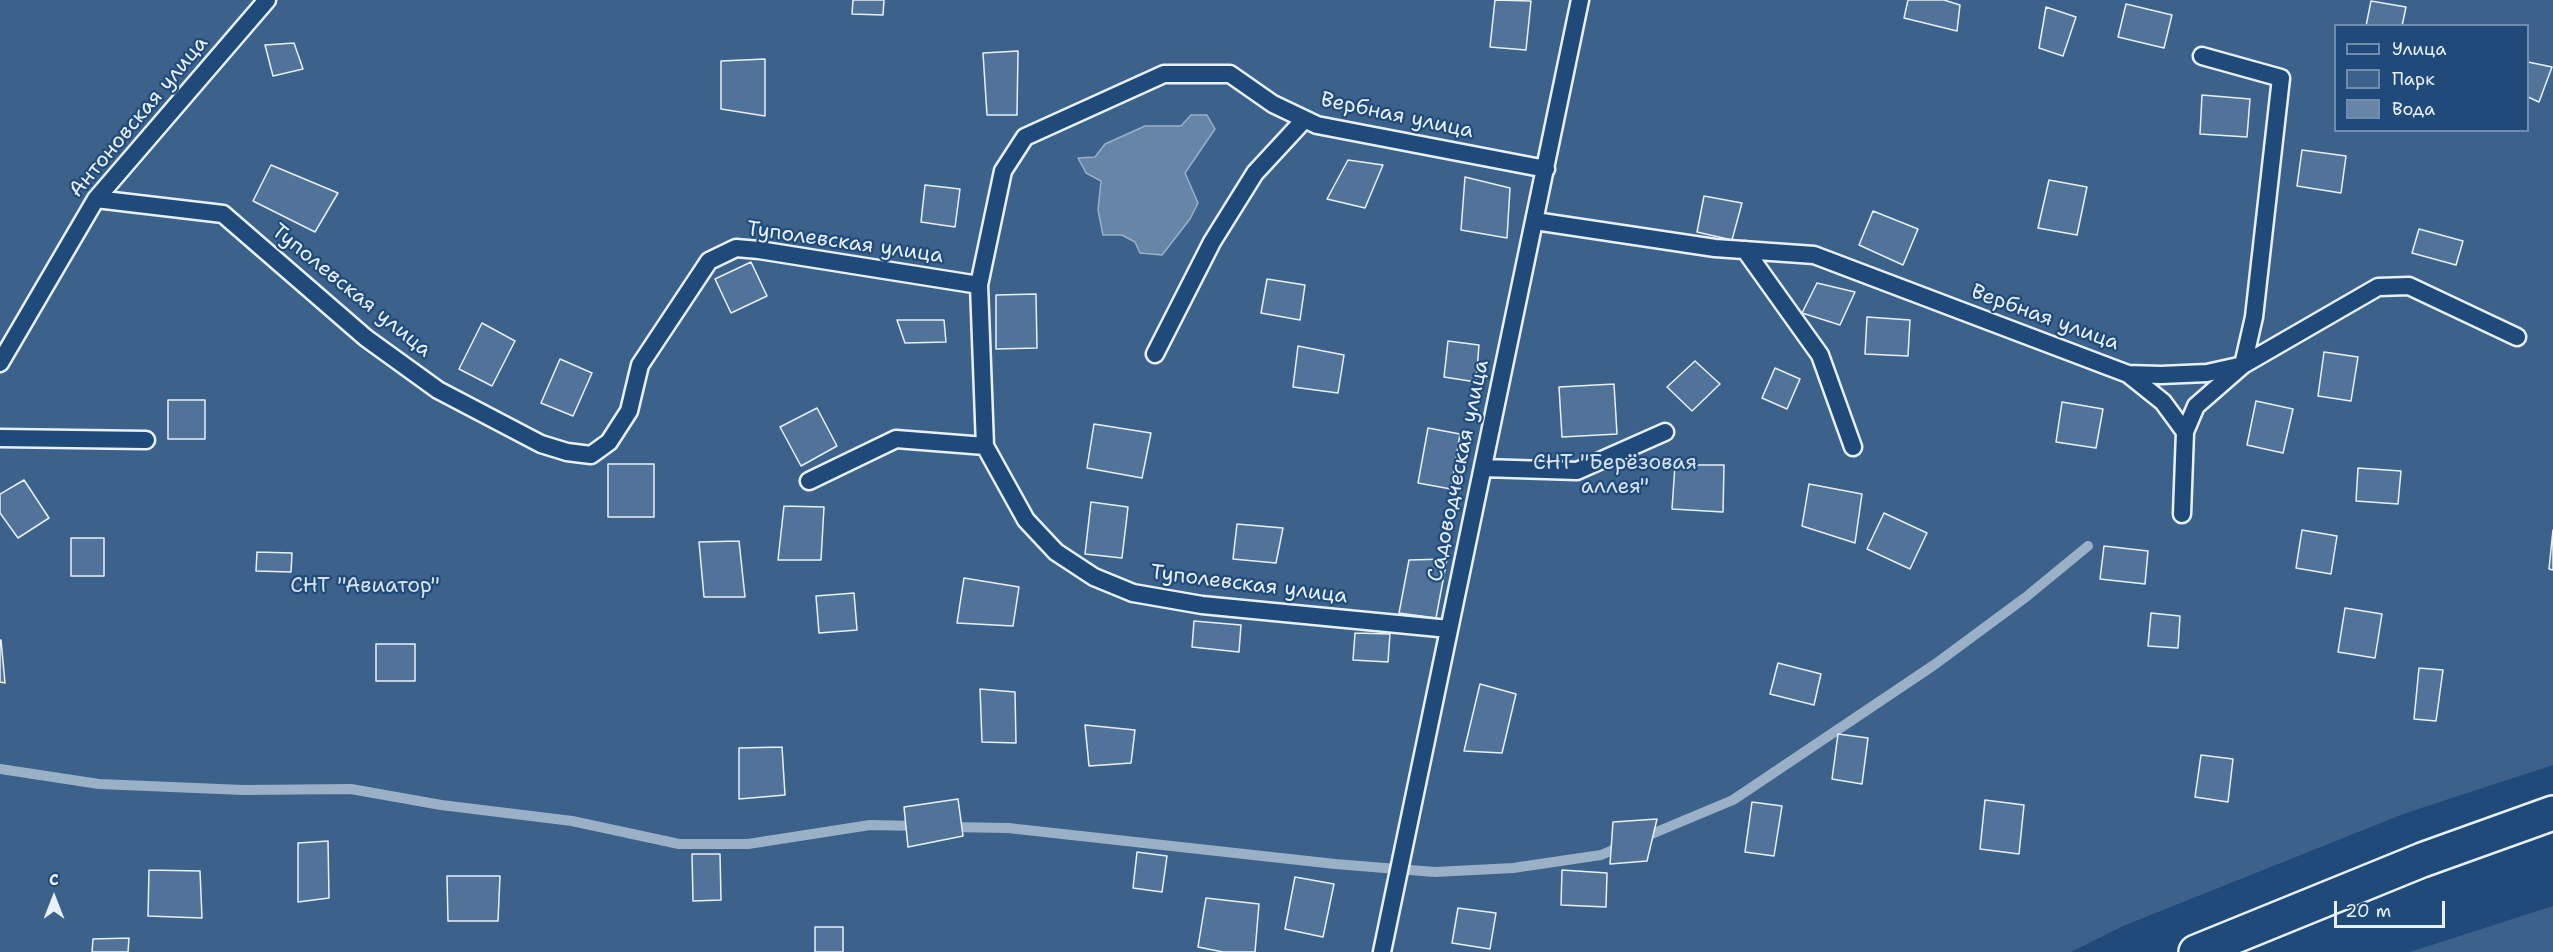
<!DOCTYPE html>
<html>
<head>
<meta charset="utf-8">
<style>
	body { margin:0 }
	#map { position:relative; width:2553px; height:952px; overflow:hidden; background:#1f4a7a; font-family:"Shantell Sans",sans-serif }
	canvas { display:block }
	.legend { position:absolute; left:2334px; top:24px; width:195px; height:108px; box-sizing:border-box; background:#1f4a7a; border:2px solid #6f8dac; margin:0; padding:8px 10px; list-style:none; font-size:18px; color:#e8f1f8 }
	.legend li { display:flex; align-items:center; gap:12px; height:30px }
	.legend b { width:30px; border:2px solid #6f8dac }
	.north { position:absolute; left:24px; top:868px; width:60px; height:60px; -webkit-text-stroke:4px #1f4a7a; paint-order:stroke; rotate:0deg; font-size:16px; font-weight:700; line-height:24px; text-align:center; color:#e8f1f8 }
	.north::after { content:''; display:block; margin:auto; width:21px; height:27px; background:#e8f1f8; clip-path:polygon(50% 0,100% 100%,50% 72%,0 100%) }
	.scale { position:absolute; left:2334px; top:901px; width:111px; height:27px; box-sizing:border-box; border:3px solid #e8f1f8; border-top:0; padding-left:8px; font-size:18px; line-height:21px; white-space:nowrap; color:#e8f1f8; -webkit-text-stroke:4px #1f4a7a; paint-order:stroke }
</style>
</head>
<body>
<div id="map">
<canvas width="2553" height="952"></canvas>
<ul class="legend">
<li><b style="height:8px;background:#1f4a7a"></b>Улица</li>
<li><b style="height:16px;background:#3c628c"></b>Парк</li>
<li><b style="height:16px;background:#6685a7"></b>Вода</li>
</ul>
<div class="north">С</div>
<div class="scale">20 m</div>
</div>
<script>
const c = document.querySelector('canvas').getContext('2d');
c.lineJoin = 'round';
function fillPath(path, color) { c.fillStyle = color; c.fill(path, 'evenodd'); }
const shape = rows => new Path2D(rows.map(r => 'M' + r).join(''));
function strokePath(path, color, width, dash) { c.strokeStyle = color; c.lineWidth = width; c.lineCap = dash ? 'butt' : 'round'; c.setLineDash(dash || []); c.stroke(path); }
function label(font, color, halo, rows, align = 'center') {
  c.font = font + ' "Shantell Sans",sans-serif'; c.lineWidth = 4.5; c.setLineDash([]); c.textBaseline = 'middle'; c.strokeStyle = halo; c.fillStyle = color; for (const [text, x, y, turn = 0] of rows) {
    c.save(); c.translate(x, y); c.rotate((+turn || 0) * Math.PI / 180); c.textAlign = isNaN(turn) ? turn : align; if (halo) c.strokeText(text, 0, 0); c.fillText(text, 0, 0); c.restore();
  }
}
const green = shape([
	[0,0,2553,0,2553,765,2406,813,2123,926,2071,952,0,952],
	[2336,26,2528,26,2528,130,2336,130],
	[2553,906,2553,952,2410,952]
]);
const water = shape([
	[1191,115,1207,115,1215,129,1185,173,1198,203,1190,219,1162,255,1140,253,1135,242,1122,235,1103,235,1098,210,1101,181,1086,173,1078,158,1095,157,1105,144,1145,126,1181,126,1191,115]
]);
const stream = shape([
	[0,769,99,784,243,790,351,789,441,805,572,821,679,844,748,844,870,825,919,826],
	[949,827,1008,828,1335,864,1435,872,1513,868,1601,855,1622,846],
	[1642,838,1733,800,1934,665,2026,597,2088,546]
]);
const building = shape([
	[853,0,884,0,883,15,852,14,853,0],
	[1495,0,1531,1,1526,50,1490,47,1495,0],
	[1908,0,1944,0,1960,5,1957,31,1904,18,1908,0],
	[2371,1,2406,7,2402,26,2366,26,2371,1],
	[2126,4,2172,15,2164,48,2118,37,2126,4],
	[2046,7,2076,17,2063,56,2039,48,2046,7],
	[294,43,303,69,273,76,265,45,294,43],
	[1018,51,1017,115,987,115,983,53,1018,51],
	[765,59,765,116,721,109,721,61,765,59],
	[2528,62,2552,67,2539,102,2528,97,2528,62],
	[2202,95,2250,99,2247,137,2200,134,2202,95],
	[2302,150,2346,156,2341,193,2297,186,2302,150],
	[1348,160,1383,165,1365,208,1327,199,1348,160],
	[271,165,338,193,315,232,253,201,271,165],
	[1465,177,1510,188,1507,238,1461,230,1465,177],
	[2049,180,2087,187,2077,235,2038,228,2049,180],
	[925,185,960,189,955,227,921,222,925,185],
	[1704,196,1742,203,1732,240,1697,232,1704,196],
	[1873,211,1918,229,1903,265,1859,245,1873,211],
	[2419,229,2463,241,2456,265,2412,253,2419,229],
	[751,262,767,296,731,313,715,279,751,262],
	[1267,279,1305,285,1300,320,1261,313,1267,279],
	[1817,283,1855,292,1840,325,1802,313,1817,283],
	[1036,294,1037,348,996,349,996,295,1036,294],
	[1867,317,1910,320,1908,356,1865,354,1867,317],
	[897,320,944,320,946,342,905,343,897,320],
	[482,323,515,341,492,386,459,369,482,323],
	[1448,341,1479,345,1476,382,1444,377,1448,341],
	[1298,346,1344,355,1338,393,1293,387,1298,346],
	[2324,352,2358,357,2351,401,2318,396,2324,352],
	[560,359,592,373,573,416,541,403,560,359],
	[1695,361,1720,384,1692,411,1667,387,1695,361],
	[1775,368,1800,379,1787,409,1762,398,1775,368],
	[1614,384,1617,434,1562,437,1559,387,1614,384],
	[168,400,205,400,205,439,168,439,168,400],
	[2256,401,2293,409,2283,453,2247,445,2256,401],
	[2062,402,2103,409,2096,448,2056,442,2062,402],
	[817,408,837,446,801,466,780,427,817,408],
	[1094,424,1151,433,1142,478,1087,468,1094,424],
	[1428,428,1460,434,1451,489,1418,483,1428,428],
	[608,464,654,464,654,517,608,517,608,464],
	[1675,465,1724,465,1723,512,1672,509,1675,465],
	[2358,468,2401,471,2398,504,2356,501,2358,468],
	[24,480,49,518,18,538,0,513,0,494,24,480],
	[1809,484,1862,494,1855,543,1802,526,1809,484],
	[1091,502,1128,507,1122,558,1085,554,1091,502],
	[784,506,824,507,821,560,778,560,784,506],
	[1884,513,1927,533,1910,569,1867,549,1884,513],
	[1237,524,1283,528,1276,563,1233,559,1237,524],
	[2302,530,2337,536,2331,574,2296,568,2302,530],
	[2553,530,2553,570,2549,569,2553,530],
	[71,538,104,538,104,576,71,576,71,538],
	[739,541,745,597,704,597,699,542,739,541],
	[2104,546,2148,551,2145,584,2100,579,2104,546],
	[257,552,292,553,291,572,256,571,257,552],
	[1447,559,1436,618,1399,613,1409,560,1447,559],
	[964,578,1019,587,1013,626,957,623,964,578],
	[854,593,857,630,819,633,816,596,854,593],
	[2345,608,2382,614,2375,658,2338,652,2345,608],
	[2151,613,2180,616,2178,648,2148,646,2151,613],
	[1194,621,1241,625,1239,652,1192,647,1194,621],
	[1355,633,1390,634,1388,662,1353,660,1355,633],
	[0,640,1,640,5,683,0,682,0,640],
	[376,644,415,644,415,681,376,681,376,644],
	[1778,663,1821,674,1814,705,1770,694,1778,663],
	[2419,668,2443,670,2436,721,2414,719,2419,668],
	[1480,684,1516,694,1502,753,1464,751,1480,684],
	[980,689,1015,692,1016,743,982,742,980,689],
	[1085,725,1135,730,1131,763,1089,766,1085,725],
	[1838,734,1868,738,1862,784,1832,779,1838,734],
	[782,747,785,795,739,799,739,748,782,747],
	[2201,755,2233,759,2228,802,2195,797,2201,755],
	[958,799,963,836,908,847,904,807,958,799],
	[1985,800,2024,805,2019,854,1980,849,1985,800],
	[1752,802,1782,806,1774,856,1745,852,1752,802],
	[1657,819,1647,861,1610,864,1613,822,1657,819],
	[328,841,329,898,298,902,298,843,328,841],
	[1137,852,1167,856,1162,892,1133,888,1137,852],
	[692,854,720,854,721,900,693,901,692,854],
	[149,870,200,871,202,918,148,916,149,870],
	[1562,870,1607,873,1606,907,1561,905,1562,870],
	[447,876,500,876,498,921,448,921,447,876],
	[1295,877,1334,884,1323,937,1285,929,1295,877],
	[1206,898,1259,904,1255,952,1223,952,1198,947,1206,898],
	[1458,908,1496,913,1490,949,1452,943,1458,908],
	[815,927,843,927,843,952,815,952,815,927],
	[129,938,128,952,92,952,93,939,129,938]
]);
const lane = shape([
	[96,199,223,214,366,338,438,390,541,444,567,452,591,455,609,442,629,411,640,365,709,261,736,248,759,250,979,285,985,446,1026,520,1056,552,1094,577,1133,593,1202,605,1449,629],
	[1535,221,1715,248,1814,255,2128,374,2161,375,2207,373,2243,365,2378,287,2409,286,2517,337],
	[1745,250,1820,355,1853,447],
	[979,285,1003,171,1025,137,1164,74,1230,74,1273,104,1317,125,1546,169],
	[1155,354,1212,242,1255,173,1304,120],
	[0,363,96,199,267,0],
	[2128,374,2163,402,2185,432],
	[0,438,146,440],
	[1483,468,1577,471,1665,432],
	[809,481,896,439,985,446],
	[2182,514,2185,432,2196,406,2243,365,2254,317,2281,78,2202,56],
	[1382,952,1580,0]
]);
const secondary = shape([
	[2196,952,2422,860,2553,813]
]);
const streetNames = [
	["Вербная улица",1397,116,12],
	["Антоновская улица",139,117,-50],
	["Туполевская улица",845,243,8],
	["Туполевская улица",351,291,39],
	["Вербная улица",2045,318,20],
	["Садоводческая улица",1459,471,-78],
	["Туполевская улица",1249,585,7]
];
const parkNames = [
	["СНТ \"Берёзовая",1615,464],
	["аллея\"",1615,488],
	["СНТ \"Авиатор\"",365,587]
];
fillPath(green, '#3c628c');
fillPath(water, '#6685a7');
strokePath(water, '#9ab0c7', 1.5);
strokePath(stream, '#9ab0c7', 10);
fillPath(building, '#517399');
strokePath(building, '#e8f1f8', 1.5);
strokePath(lane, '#e8f1f8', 21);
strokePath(secondary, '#e8f1f8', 38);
strokePath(lane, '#1f4a7a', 16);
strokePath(secondary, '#1f4a7a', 33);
label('21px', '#e8f1f8', '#1f4a7a', streetNames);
label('21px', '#d7e3ed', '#1f4a7a', parkNames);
</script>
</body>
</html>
